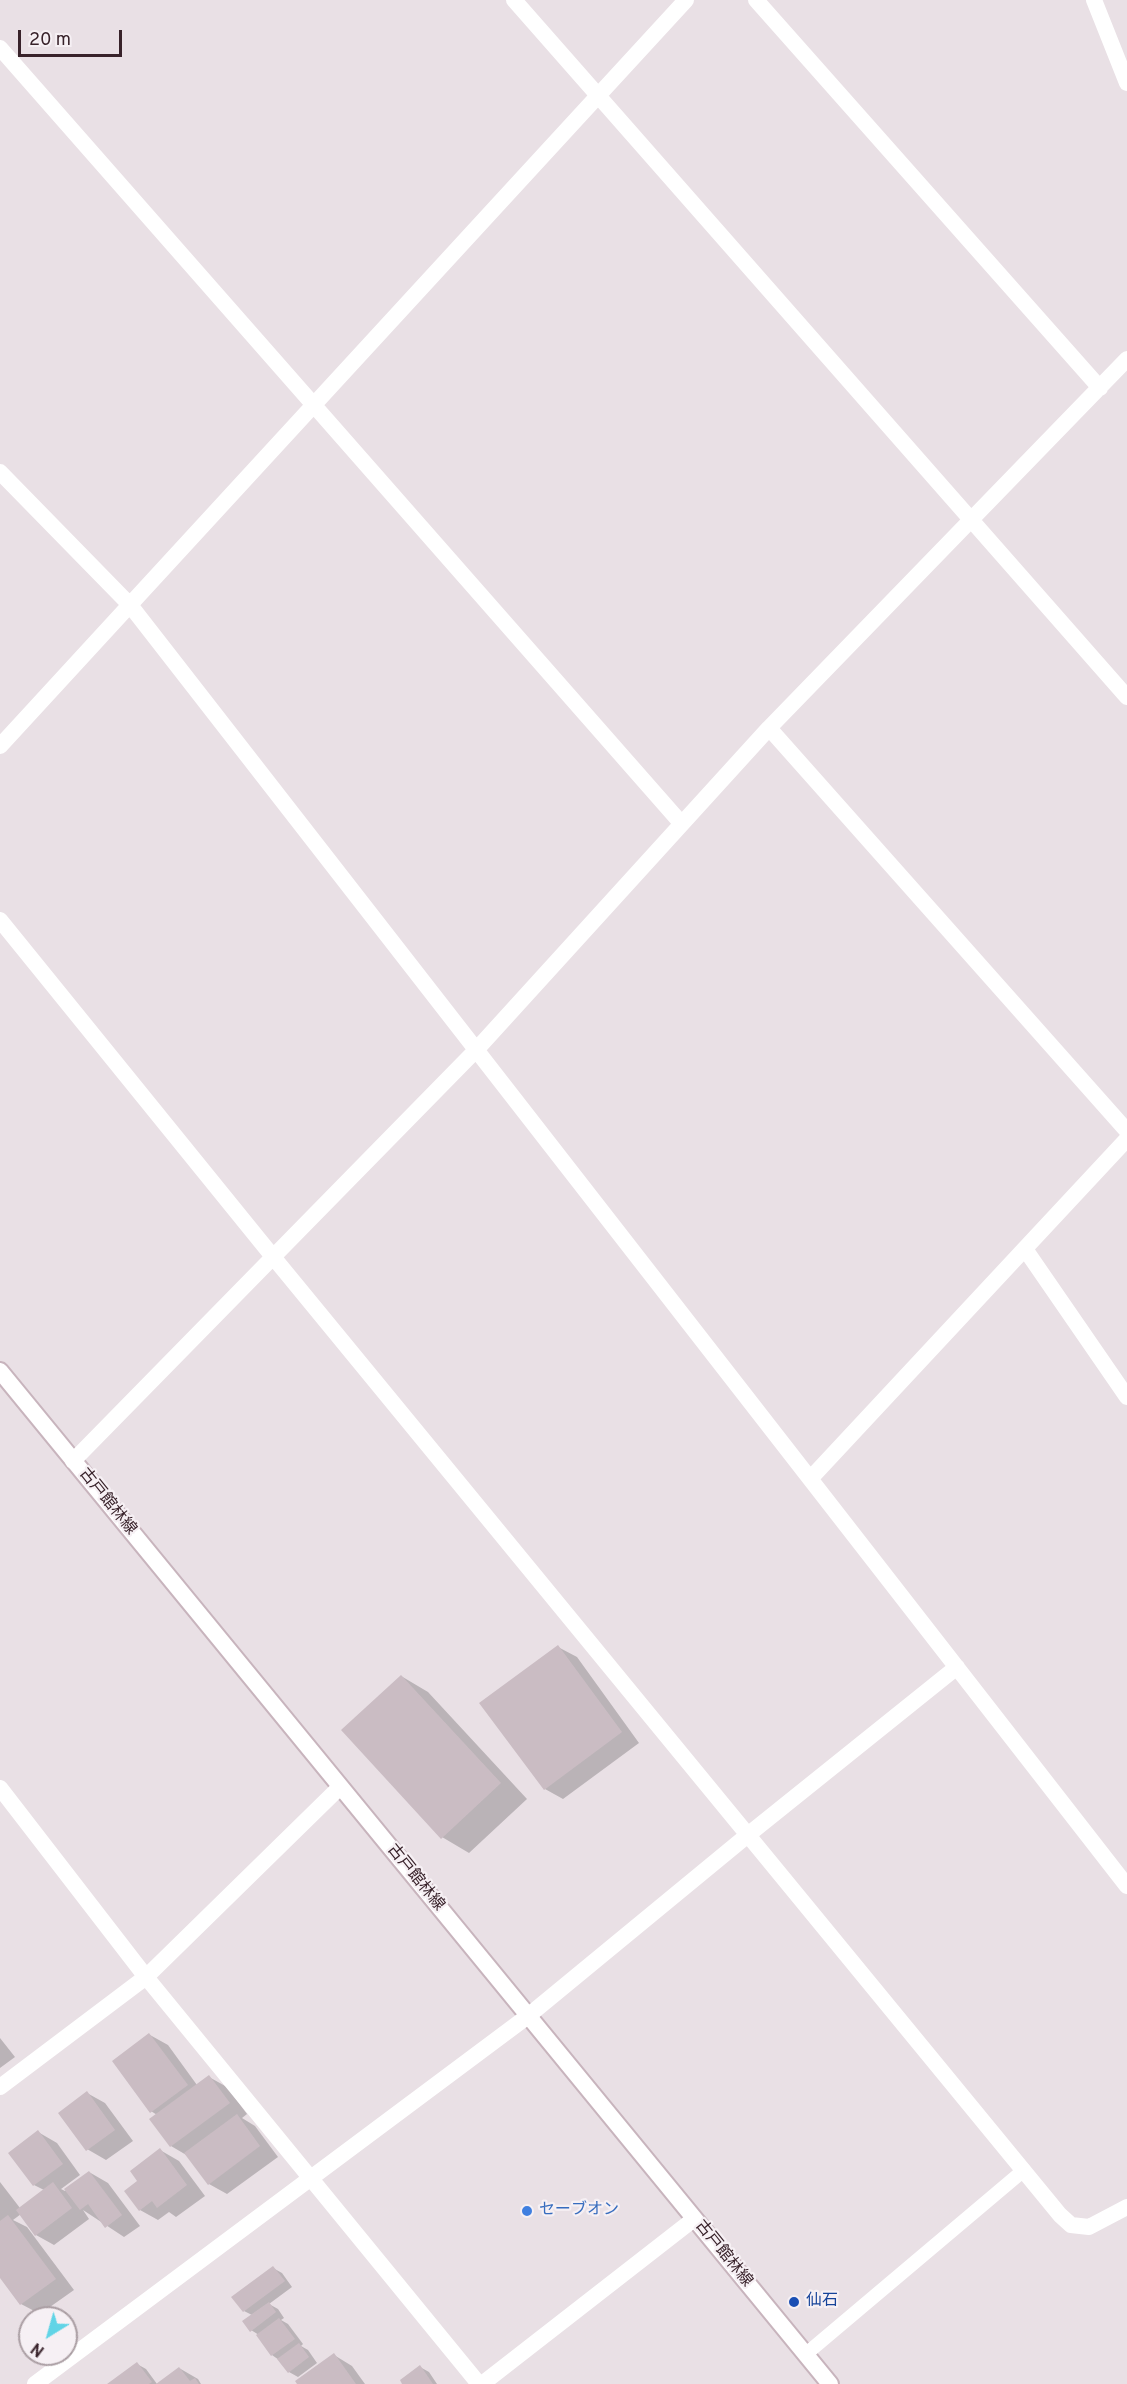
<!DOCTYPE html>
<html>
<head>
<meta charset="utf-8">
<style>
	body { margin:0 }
	#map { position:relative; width:1127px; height:2384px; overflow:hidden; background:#e9e0e5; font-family:Overpass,sans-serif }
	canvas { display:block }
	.north { position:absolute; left:18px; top:2306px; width:60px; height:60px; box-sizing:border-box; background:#f6f0f4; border:2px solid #aa9ea3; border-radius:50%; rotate:217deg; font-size:16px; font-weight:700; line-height:24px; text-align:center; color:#38222a }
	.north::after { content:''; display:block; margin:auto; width:21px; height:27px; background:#61d4e6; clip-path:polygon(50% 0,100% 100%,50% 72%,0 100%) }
	.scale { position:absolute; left:18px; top:30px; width:104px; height:27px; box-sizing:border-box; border:3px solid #38222a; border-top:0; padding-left:8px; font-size:18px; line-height:21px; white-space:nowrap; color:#38222a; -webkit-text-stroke:4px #f6f0f4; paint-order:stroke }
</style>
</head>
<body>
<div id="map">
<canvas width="1127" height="2384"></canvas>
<div class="north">N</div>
<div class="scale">20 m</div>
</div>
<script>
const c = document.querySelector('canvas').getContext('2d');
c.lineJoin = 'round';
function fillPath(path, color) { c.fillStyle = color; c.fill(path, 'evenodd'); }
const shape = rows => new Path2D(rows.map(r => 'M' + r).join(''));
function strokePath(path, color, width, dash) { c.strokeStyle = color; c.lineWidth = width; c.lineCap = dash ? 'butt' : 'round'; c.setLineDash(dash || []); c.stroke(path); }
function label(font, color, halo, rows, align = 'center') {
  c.font = font + ' Overpass,"Noto Sans JP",sans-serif'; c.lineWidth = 4.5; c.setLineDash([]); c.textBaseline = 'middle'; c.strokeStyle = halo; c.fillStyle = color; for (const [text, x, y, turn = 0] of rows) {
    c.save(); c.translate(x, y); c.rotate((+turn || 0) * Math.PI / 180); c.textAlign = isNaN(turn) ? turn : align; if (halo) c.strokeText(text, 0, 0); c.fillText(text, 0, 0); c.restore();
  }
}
const shadow = shape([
	[558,1647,577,1657,639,1743,563,1799,545,1789],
	[401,1676,428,1692,527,1799,469,1853,442,1837],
	[150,2035,168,2045,197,2085,209,2077,227,2087,247,2114,242,2118,255,2126,278,2157,227,2194,209,2184,188,2156,171,2146,157,2115,151,2111],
	[0,2038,15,2057,0,2068],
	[87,2093,105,2103,133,2141,106,2160,87,2149],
	[38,2132,57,2143,80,2175,61,2189,65,2191,89,2172,108,2183,140,2226,124,2237,83,2210,89,2219,54,2245,36,2235,21,2214,13,2220,27,2227,74,2290,40,2314,21,2304,0,2275,0,2182,20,2208,44,2190,34,2185],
	[160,2150,179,2161,205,2196,176,2217,169,2212,158,2220,140,2210,139,2182],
	[273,2268,282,2273,292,2287,269,2304,278,2309,284,2318,281,2320,288,2324,303,2344,301,2346,308,2350,317,2363,298,2377,289,2372,279,2360,272,2355,259,2335,251,2330,252,2315,244,2311],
	[334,2355,352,2366,365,2384,299,2384],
	[137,2364,146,2369,157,2384,110,2384],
	[420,2367,429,2372,437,2384,404,2384],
	[179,2368,198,2379,201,2384,159,2384]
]);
const building = shape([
	[558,1645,622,1732,544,1790,479,1703],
	[401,1675,501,1783,441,1839,341,1730],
	[149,2033,188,2085,150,2113,112,2061],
	[209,2075,230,2103,170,2147,149,2119],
	[87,2091,115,2130,86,2151,58,2113],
	[237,2114,260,2146,208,2185,184,2153],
	[38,2130,63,2164,33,2186,8,2153],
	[160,2148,187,2185,157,2208,152,2201,139,2211,124,2191,137,2181,130,2171],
	[89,2171,122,2215,105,2228,88,2204,80,2210,64,2189],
	[53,2182,72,2208,35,2236,16,2210],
	[8,2215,56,2279,20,2305,0,2278,0,2221],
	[273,2266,285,2281,243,2312,231,2297],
	[269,2302,276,2312,250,2332,242,2321],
	[279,2318,295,2339,271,2356,256,2335],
	[299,2343,309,2357,288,2373,277,2359],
	[334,2353,356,2384,297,2384,295,2381],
	[137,2362,152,2382,149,2384,107,2384],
	[420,2365,433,2384,402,2384,400,2380],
	[179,2367,190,2381,195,2378,199,2384,156,2384]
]);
const service = shape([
	[806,2354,1024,2170]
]);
const minor = shape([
	[514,0,1127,697],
	[756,0,1100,388],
	[1094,0,1127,83],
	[0,48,681,823],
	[0,472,130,605,1127,1886],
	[769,728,1127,1131],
	[0,746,686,0],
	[0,920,274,1258,1060,2215,1071,2225,1089,2227,1127,2207],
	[1025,1249,1127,1397],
	[73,1461,477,1049,769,728,1127,359],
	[810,1479,1127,1139],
	[0,1788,146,1977,479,2384],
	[528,2016,749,1834,957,1667],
	[0,2087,146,1977,340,1787],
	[482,2384,694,2219]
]);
const tertiary = shape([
	[35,2384,528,2016]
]);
const secondary = shape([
	[0,1371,830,2384]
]);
const markers = [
	[527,2211,6,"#3f7fe0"],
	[794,2302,6,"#1a4fb4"]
];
const streetNames = [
	["古戸館林線",107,1502,51],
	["古戸館林線",415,1878,51],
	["古戸館林線",723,2254,51]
];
const shopNames = [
	["セーブオン",539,2211]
];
const transitNames = [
	["仙石",806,2302]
];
fillPath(shadow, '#0003');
fillPath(building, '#cabcc3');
strokePath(secondary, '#c8b4bd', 20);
strokePath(service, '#fff', 14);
strokePath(minor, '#fff', 16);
strokePath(tertiary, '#fff', 16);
strokePath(secondary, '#fff', 16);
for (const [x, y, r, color] of markers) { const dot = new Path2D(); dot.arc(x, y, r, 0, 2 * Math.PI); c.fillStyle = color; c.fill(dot); strokePath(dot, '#f6f0f4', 2); }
label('16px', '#38222a', '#f6f0f4', streetNames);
label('16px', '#366cbe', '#f6f0f4', shopNames, 'left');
label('16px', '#164399', '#f6f0f4', transitNames, 'left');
</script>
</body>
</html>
